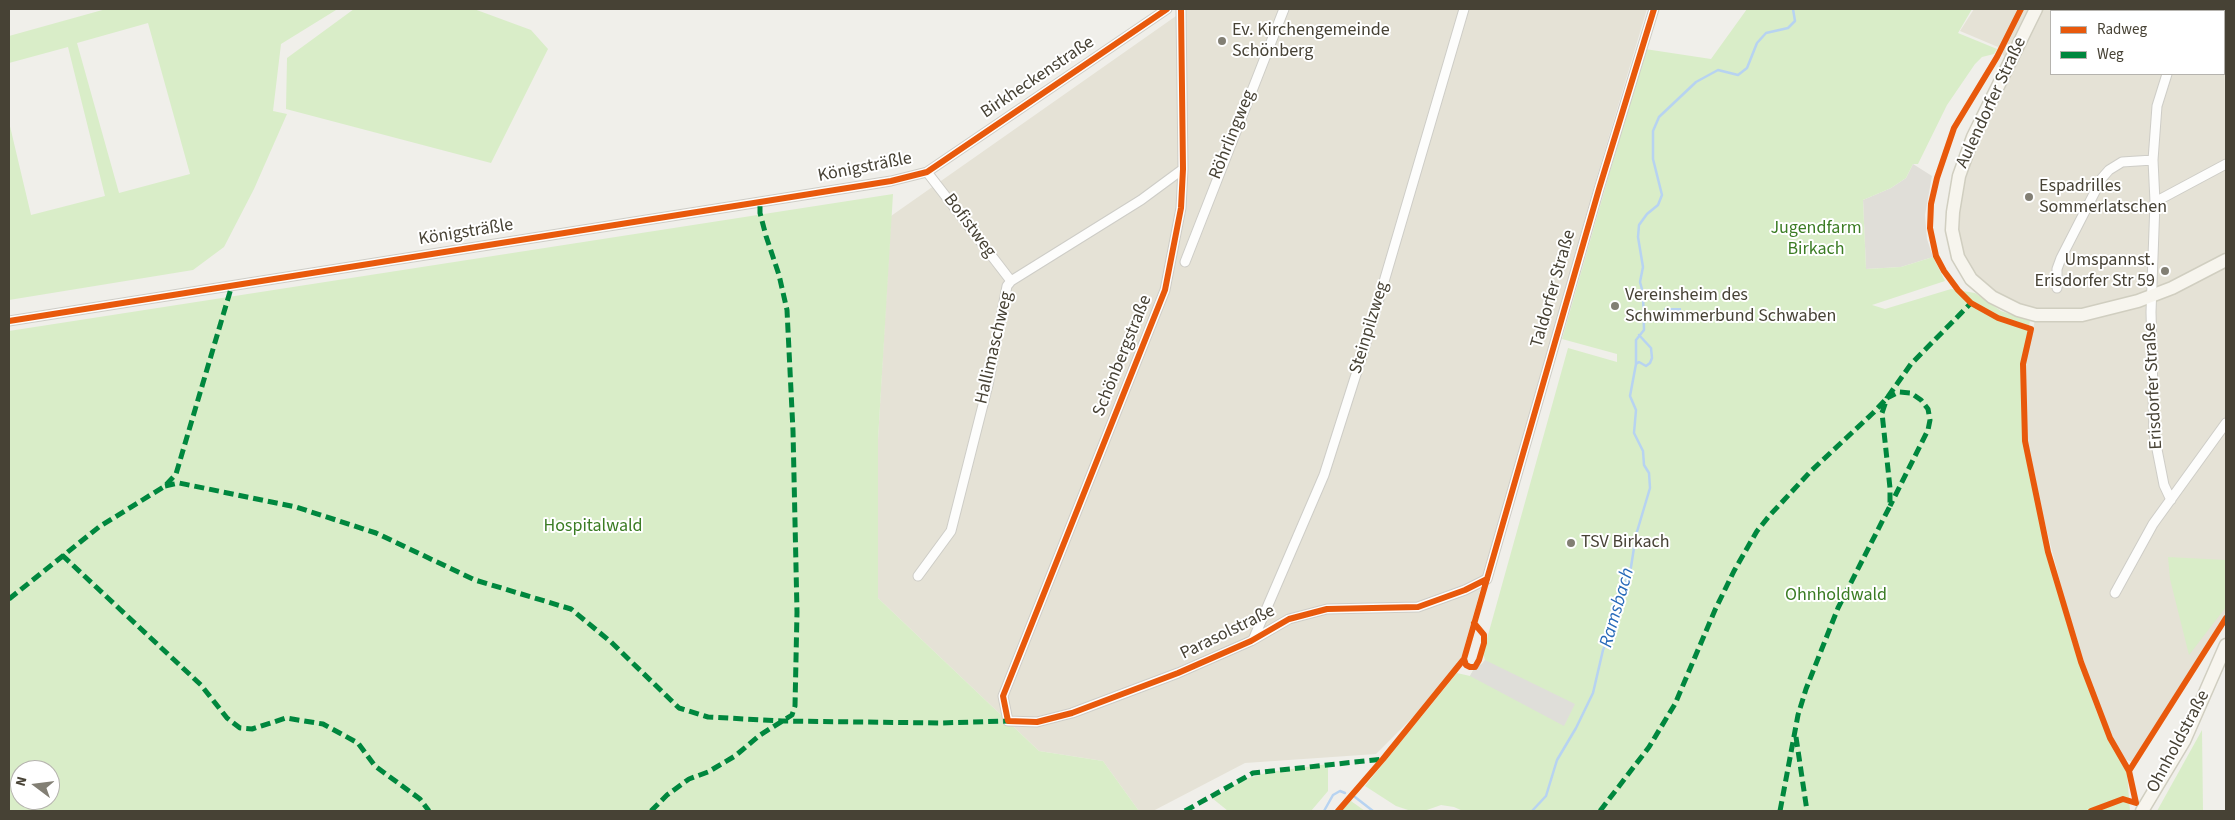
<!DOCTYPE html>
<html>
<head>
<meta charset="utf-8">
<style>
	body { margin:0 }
	#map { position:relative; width:2235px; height:820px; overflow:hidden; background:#f0efea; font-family:"Source Sans 3",sans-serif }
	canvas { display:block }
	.frame { position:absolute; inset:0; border:10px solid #474235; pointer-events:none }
	.legend { position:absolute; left:2050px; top:10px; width:175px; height:65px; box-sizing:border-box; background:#fff; border:1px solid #b5b3ae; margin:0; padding:6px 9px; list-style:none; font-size:15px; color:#474235 }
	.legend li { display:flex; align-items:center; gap:10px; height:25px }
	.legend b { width:25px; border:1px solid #b5b3ae }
	.north { position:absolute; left:10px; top:760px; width:50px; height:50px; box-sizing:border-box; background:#fff; border:1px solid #b5b3ae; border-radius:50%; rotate:285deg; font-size:14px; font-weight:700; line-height:20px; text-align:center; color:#474235 }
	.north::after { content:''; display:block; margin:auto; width:18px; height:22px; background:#827f74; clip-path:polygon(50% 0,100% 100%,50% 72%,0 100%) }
</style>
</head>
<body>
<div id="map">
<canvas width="2235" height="820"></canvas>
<div class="frame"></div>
<ul class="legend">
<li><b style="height:6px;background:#e8590c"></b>Radweg</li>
<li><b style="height:6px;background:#00873e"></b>Weg</li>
</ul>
<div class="north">N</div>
</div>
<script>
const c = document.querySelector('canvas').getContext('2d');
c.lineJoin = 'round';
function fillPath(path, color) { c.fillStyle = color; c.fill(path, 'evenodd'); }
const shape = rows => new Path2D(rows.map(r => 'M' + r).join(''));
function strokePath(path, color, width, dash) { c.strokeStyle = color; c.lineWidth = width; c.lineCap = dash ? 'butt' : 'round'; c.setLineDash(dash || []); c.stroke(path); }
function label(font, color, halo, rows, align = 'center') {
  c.font = font + ' "Source Sans 3",sans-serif'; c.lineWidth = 4; c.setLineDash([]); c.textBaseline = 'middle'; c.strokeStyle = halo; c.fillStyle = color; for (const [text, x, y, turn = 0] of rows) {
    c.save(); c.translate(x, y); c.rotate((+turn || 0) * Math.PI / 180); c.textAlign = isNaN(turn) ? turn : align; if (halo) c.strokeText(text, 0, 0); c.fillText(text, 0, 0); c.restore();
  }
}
const residential = shape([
	[1186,9,1647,9,1593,190,1457,673,1376,754,1245,763,1153,811,1139,811,1103,761,1039,751,878,598,878,439,891,216],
	[1974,9,2226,9,2226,613,2132,762,2124,759,2112,737,2075,640,2038,496,2027,441,2025,366,2036,315,1992,297,1958,257,1955,194,2009,64,1998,47,1960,31],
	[2051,11,2224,11,2224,74,2051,74]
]);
const industrial = shape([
	[1913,164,1932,176,1925,215,1927,239,1933,257,1901,267,1866,269,1863,200,1891,188,1906,178]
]);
const green = shape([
	[106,9,332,9,336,10,281,44,273,111,287,114,254,189,224,247,193,270,9,300,9,122,31,215,105,196,68,47,9,63,9,36],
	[148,23,190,174,119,193,77,43],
	[354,9,474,9,531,30,548,49,491,163,286,109,287,58],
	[1747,9,1972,9,1958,33,1997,49,1994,54,1982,57,1975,64,1947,105,1918,164,1913,164,1906,178,1891,188,1863,200,1866,269,1901,267,1933,257,1945,281,1872,305,1885,309,1951,289,1975,293,2001,311,2030,321,2021,365,2023,440,2034,496,2047,553,2072,642,2097,713,2109,740,2127,772,2130,811,1463,811,1454,807,1441,805,1424,811,1411,811,1396,806,1365,786,1457,673,1470,676,1475,667,1482,664,1485,660,1483,653,1568,348,1617,362,1617,354,1562,339,1645,49,1711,59],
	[893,194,878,439,878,598,1039,751,1103,761,1139,811,9,811,9,331],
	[20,770,50,770,50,800,20,800],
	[2168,557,2226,560,2226,607,2189,655,2170,579],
	[2202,730,2203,811,2157,811],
	[1328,764,1328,791,1311,811,1228,811,1212,798,1245,779,1270,772],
	[1351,801,1365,811,1341,811]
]);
const parking = shape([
	[1485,660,1575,704,1564,726,1470,676,1475,667,1482,664]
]);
const water = shape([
	[1664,308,1681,308,1681,316,1663,316]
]);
const stream = shape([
	[1636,364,1639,362,1646,366,1650,363,1652,358,1651,348,1639,335],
	[1355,797,1373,811],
	[1324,811,1333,795,1340,791,1345,793],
	[1532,811,1546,796,1557,760,1576,728,1593,693,1603,650,1615,624,1623,590,1631,567,1636,535,1650,488,1649,473,1644,465,1643,451,1634,433,1636,410,1630,396,1636,364,1636,340,1644,330,1643,293,1640,282,1643,267,1638,237,1639,225,1647,214,1658,205,1662,195,1653,159,1653,131,1659,117,1696,82,1718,70,1738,75,1747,68,1757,43,1766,33,1788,28,1795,21,1793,9]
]);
const street = shape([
	[1181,9,1183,169,1181,208,1165,290,1003,696,1008,721,1037,722,1072,713,1178,673,1251,641,1289,619,1327,609,1418,607,1465,590,1487,579,1599,189,1654,9],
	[2193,11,2194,9],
	[2167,74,2157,106,2153,160,2155,202,2151,312,2154,434,2164,485,2171,500],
	[927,172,1011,281],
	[2155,202,2226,164],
	[1185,262,1284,9],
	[2057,288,2057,269,2061,258,2102,178,2109,170,2122,162,2153,160],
	[9,321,760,202,891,181,927,172,1167,9],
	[918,576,951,531,988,385,1007,286,1011,281,1141,200,1183,169],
	[2115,593,2153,524,2226,423],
	[1253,640,1324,475,1366,343,1464,9]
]);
const secondary = shape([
	[2036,9,1973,137,1959,176,1953,212,1952,230,1958,257,1971,279,1992,297,2018,310,2036,315,2082,315,2138,301,2172,288,2226,260],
	[2142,811,2184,741,2226,645]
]);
const quiet = shape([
	[165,486,179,483,296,507,376,533,475,580,571,609,611,642,679,708,708,717,782,721,939,723,1008,721],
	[62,555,201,685,227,718,240,728,252,729,286,718,323,724,358,743,375,766,420,799,429,811],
	[9,599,99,527,165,486,176,474,232,285],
	[1796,737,1807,811],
	[651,811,667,795,689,779,708,772,735,756,760,735,792,715,795,706,797,612,793,431,787,310,779,275,766,236,760,213,760,202],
	[1185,811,1253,773,1383,759],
	[1600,811,1649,747,1675,704,1715,610,1734,571,1757,531,1770,515,1811,471,1873,413,1887,398,1911,364,1971,303],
	[1780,811,1798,715,1806,689,1838,608,1890,506,1890,488,1882,413,1887,398,1899,392,1911,393,1921,400,1928,409,1930,420,1928,430,1890,506]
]);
const cycleway = shape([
	[1181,9,1183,169,1181,208,1165,290,1003,696,1008,721,1037,722,1072,713,1178,673,1251,641,1289,619,1327,609,1418,607,1465,590,1487,579],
	[2021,9,1997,57,1954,128,1937,178,1931,204,1930,228,1936,256,1944,271,1958,290,1971,303,1998,318,2031,329,2023,364,2025,441,2048,552,2081,662,2110,738,2129,771,2136,803,2123,799,2091,811],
	[9,321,760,202,891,181,927,172,1167,9],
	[1474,623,1484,635,1484,643,1479,660,1475,667,1470,667,1466,665,1464,659,1599,189,1654,9],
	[2129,771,2226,618],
	[1338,811,1383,759,1464,659]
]);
const markers = [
	[1222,41,5,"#827f74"],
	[2029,197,5,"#827f74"],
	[2165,271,5,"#827f74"],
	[1615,306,5,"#827f74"],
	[1571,543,5,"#827f74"]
];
const poiNames = [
	["Ev. Kirchengemeinde",1232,31],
	["Schönberg",1232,52],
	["Espadrilles",2039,187],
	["Sommerlatschen",2039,208],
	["Umspannst.",2155,261,"right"],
	["Erisdorfer Str 59",2155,282,"right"],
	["Vereinsheim des",1625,296],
	["Schwimmerbund Schwaben",1625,317],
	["TSV Birkach",1581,543]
];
const streetNames = [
	["Birkheckenstraße",1038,78,-34],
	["Aulendorfer Straße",1992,103,-65],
	["Röhrlingweg",1233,135,-68],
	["Königsträßle",865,168,-11],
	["Bofistweg",969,226,53],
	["Königsträßle",466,233,-9],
	["Taldorfer Straße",1554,289,-74],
	["Steinpilzweg",1370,328,-73],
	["Hallimaschweg",995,348,-77],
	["Schönbergstraße",1123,356,-68],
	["Erisdorfer Straße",2154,386,-93],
	["Parasolstraße",1228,633,-26],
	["Ohnholdstraße",2179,742,-62]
];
const parkNames = [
	["Jugendfarm",1816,229],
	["Birkach",1816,250],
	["Hospitalwald",593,527],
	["Ohnholdwald",1836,596]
];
const waterNames = [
	["Ramsbach",1618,608,-74]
];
fillPath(residential, '#e5e2d6');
fillPath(industrial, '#e0ded8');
fillPath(green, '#d9edc8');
fillPath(parking, '#dfded9');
fillPath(water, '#b7d3f1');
strokePath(stream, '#b7d3f1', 2.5);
strokePath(street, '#cecdc7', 11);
strokePath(secondary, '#d0cec0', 15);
strokePath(street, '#fdfdfc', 9);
strokePath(secondary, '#f7f5ee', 12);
strokePath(quiet, '#00873e', 5, [10, 5]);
strokePath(cycleway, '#e8590c', 6);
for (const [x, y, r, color] of markers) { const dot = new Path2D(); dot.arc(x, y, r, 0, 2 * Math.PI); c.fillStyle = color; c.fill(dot); strokePath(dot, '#fff', 2); }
label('18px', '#474235', '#fff', poiNames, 'left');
label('18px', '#474235', '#fff', streetNames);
label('18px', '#3b7c24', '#fff', parkNames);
label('italic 19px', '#276ab9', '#fff', waterNames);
</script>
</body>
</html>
